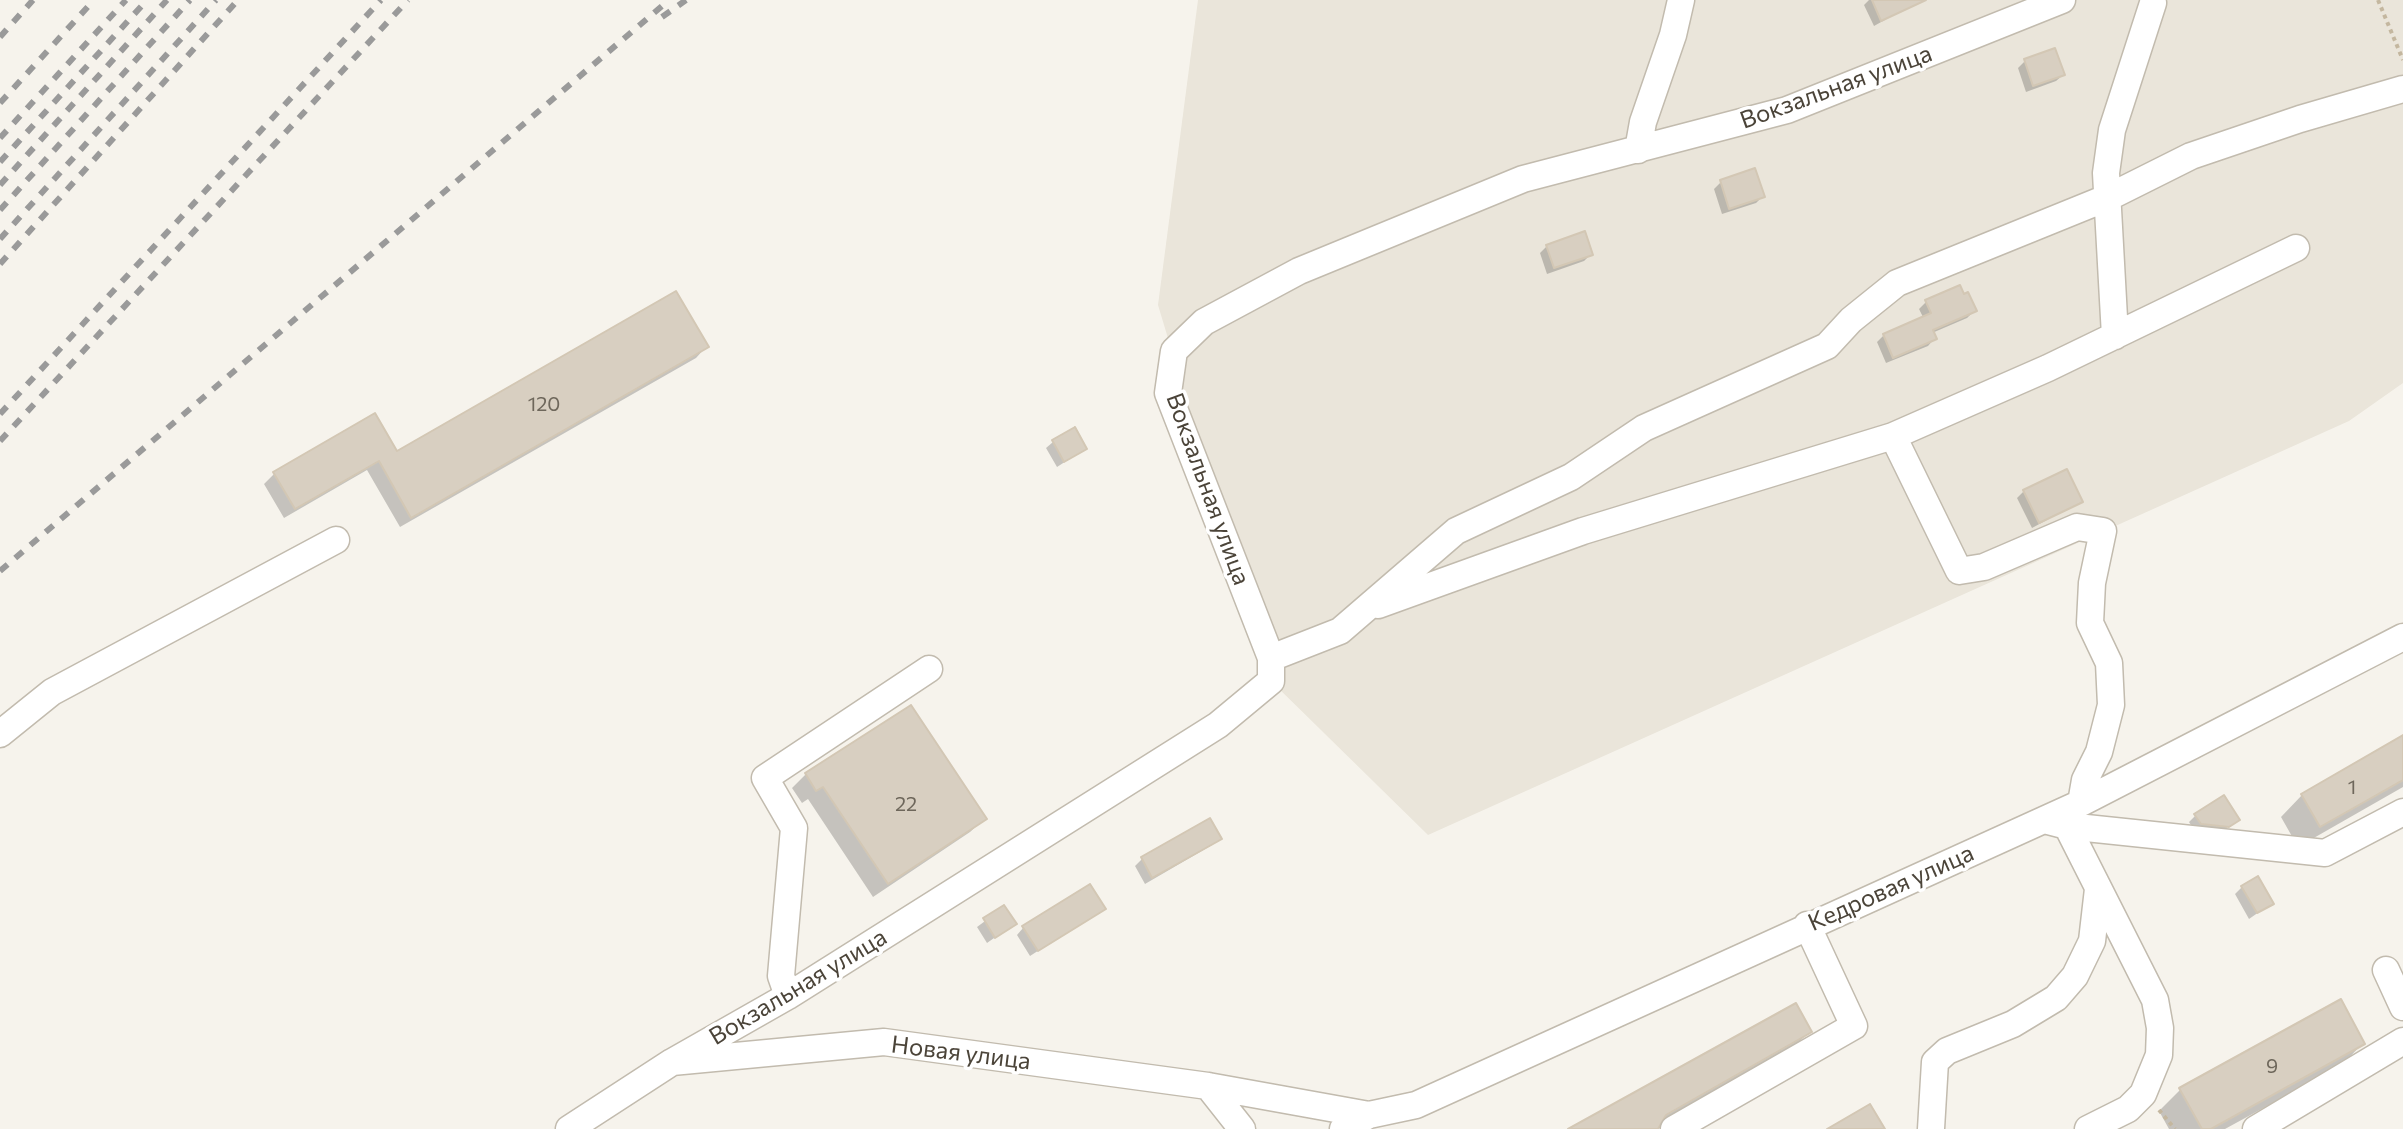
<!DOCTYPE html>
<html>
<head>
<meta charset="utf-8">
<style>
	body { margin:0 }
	canvas { display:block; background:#f6f3ec }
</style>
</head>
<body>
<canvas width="2403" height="1129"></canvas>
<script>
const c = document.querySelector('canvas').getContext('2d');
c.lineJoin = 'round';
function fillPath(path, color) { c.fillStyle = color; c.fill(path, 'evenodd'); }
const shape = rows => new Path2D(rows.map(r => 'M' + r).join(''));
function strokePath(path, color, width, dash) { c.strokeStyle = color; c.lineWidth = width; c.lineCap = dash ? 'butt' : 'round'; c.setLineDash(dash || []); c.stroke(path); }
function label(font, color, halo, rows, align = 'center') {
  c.font = font + ' Commissioner,sans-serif'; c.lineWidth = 7; c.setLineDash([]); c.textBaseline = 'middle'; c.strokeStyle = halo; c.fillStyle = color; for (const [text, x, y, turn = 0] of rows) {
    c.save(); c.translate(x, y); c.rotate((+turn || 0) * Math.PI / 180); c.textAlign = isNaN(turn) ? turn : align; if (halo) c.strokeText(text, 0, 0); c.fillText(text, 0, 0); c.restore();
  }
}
const residential = shape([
	[1198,0,2403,0,2403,383,2349,421,1428,835,1271,681,1158,305]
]);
const shadow = shape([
	[1869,0,1907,0,1910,6,1874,26,1864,5],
	[2025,61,2063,75,2056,81,2026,92,2018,68],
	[1721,182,1763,196,1756,203,1722,214,1714,189],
	[1547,246,1591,254,1584,261,1547,274,1540,253],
	[1926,302,1974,311,1967,318,1932,333,1934,339,1928,346,1886,363,1877,342,1884,335,1924,319,1919,309],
	[706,347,696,358,400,527,367,470,284,518,264,484,275,473,396,454],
	[1053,442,1085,449,1057,467,1046,448],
	[2024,491,2080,502,2032,528,2017,498],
	[910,708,984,819,970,832,873,897,808,799,802,803,792,788,806,774],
	[2403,738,2403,787,2298,847,2281,817,2302,795],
	[2196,815,2237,820,2220,833,2194,830,2189,822],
	[1209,821,1219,838,1212,845,1145,884,1135,866,1142,859],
	[2242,887,2272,903,2249,919,2235,894],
	[1004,907,1014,924,987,943,977,927],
	[1103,909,1030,956,1017,935,1023,928],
	[1810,1031,1788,1053,1655,1129,1573,1129],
	[2363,1043,2342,1065,2225,1129,2169,1129,2159,1111,2180,1090]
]);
const building = shape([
	[1872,0,1926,0,1881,21,1872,0],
	[2055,48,2065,75,2033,86,2024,59,2055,48],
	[1755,168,1765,197,1729,209,1720,180,1755,168],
	[1585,231,1593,255,1554,268,1546,245,1585,231],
	[1960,285,1964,294,1968,292,1977,311,1933,330,1937,339,1893,358,1883,334,1931,313,1925,300,1960,285],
	[676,291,709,347,411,518,379,461,295,509,273,472,375,413,397,451,676,291],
	[1075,427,1087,449,1064,462,1052,440,1075,427],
	[2067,469,2083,502,2039,523,2023,490,2067,469],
	[911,705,987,819,888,884,823,787,816,791,805,773,911,705],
	[2403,735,2403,780,2320,827,2301,794,2403,735],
	[2224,795,2240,820,2229,827,2201,824,2194,814,2224,795],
	[1210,818,1222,839,1152,878,1141,857,1210,818],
	[2258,876,2274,904,2257,913,2241,886,2258,876],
	[1090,884,1106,909,1038,951,1022,926,1090,884],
	[1004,905,1017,924,995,938,983,918,1004,905],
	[2341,999,2365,1044,2211,1129,2202,1129,2179,1088,2341,999],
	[1796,1003,1812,1032,1666,1115,1658,1129,1568,1129,1796,1003],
	[1870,1104,1885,1129,1827,1129,1870,1104]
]);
const path = shape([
	[2378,0,2403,60],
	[2159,1110,2175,1129]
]);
const minor = shape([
	[1638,150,1643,122,1673,35,1681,0],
	[2115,336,2106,173,2112,130,2153,3],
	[1893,436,1959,571,1984,567,2077,527,2103,531,2092,583,2090,623,2109,663,2111,705,2099,752,2085,780,2081,803],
	[1378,605,1583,531,1893,436,2048,368,2296,248],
	[1271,658,1340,631,1456,531,1571,477,1644,428,1827,346,1851,320,1897,283,2109,197,2191,156,2300,119,2403,89],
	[0,734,52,692,336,540],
	[2044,820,2067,826,2155,1000,2160,1028,2159,1055,2143,1094,2128,1109,2088,1129],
	[2067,826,2325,853,2403,812],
	[2386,970,2403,1007],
	[788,996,781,976,794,828,765,778,929,669],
	[672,1062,788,996,1218,725,1271,681,1271,658,1168,393,1174,351,1204,322,1299,271,1523,179,1787,110,2062,0],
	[1208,1086,1242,1129],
	[569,1129,672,1062,884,1042,1208,1086,1369,1115],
	[1343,1129,1369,1115,1416,1105,2081,803,2403,637],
	[1674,1129,1854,1026,1807,925],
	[1931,1129,1935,1062,1947,1051,2013,1024,2056,998,2075,976,2092,941,2098,889],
	[2256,1129,2403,1041]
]);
const rail = shape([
	[662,17,686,0],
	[0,37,33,0],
	[0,103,94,0],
	[0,138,126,0],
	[0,162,147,0],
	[0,185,167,0],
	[0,210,190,0],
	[0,239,216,0],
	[0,264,238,0],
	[0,414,381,0],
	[0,441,408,0],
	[0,571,669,0]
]);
const numberNames = [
	["120",544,404],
	["1",2352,787],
	["22",906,804],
	["9",2272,1066]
];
const streetNames = [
	["Вокзальная улица",1836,87,-20],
	["Вокзальная улица",1208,489,70],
	["Кедровая улица",1891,888,-24],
	["Вокзальная улица",798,987,-31],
	["Новая улица",961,1053,7]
];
fillPath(residential, '#eae5da');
fillPath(shadow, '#0003');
fillPath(building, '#d8cfc1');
strokePath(building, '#d3c7b4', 2);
strokePath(minor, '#c2bbae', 29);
strokePath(path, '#c4b79f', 4, [4, 4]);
strokePath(minor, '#fff', 26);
strokePath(rail, '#9a9a9a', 6, [10, 10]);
label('20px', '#6e675b', null, numberNames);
label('24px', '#4b4439', '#fff', streetNames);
</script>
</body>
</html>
